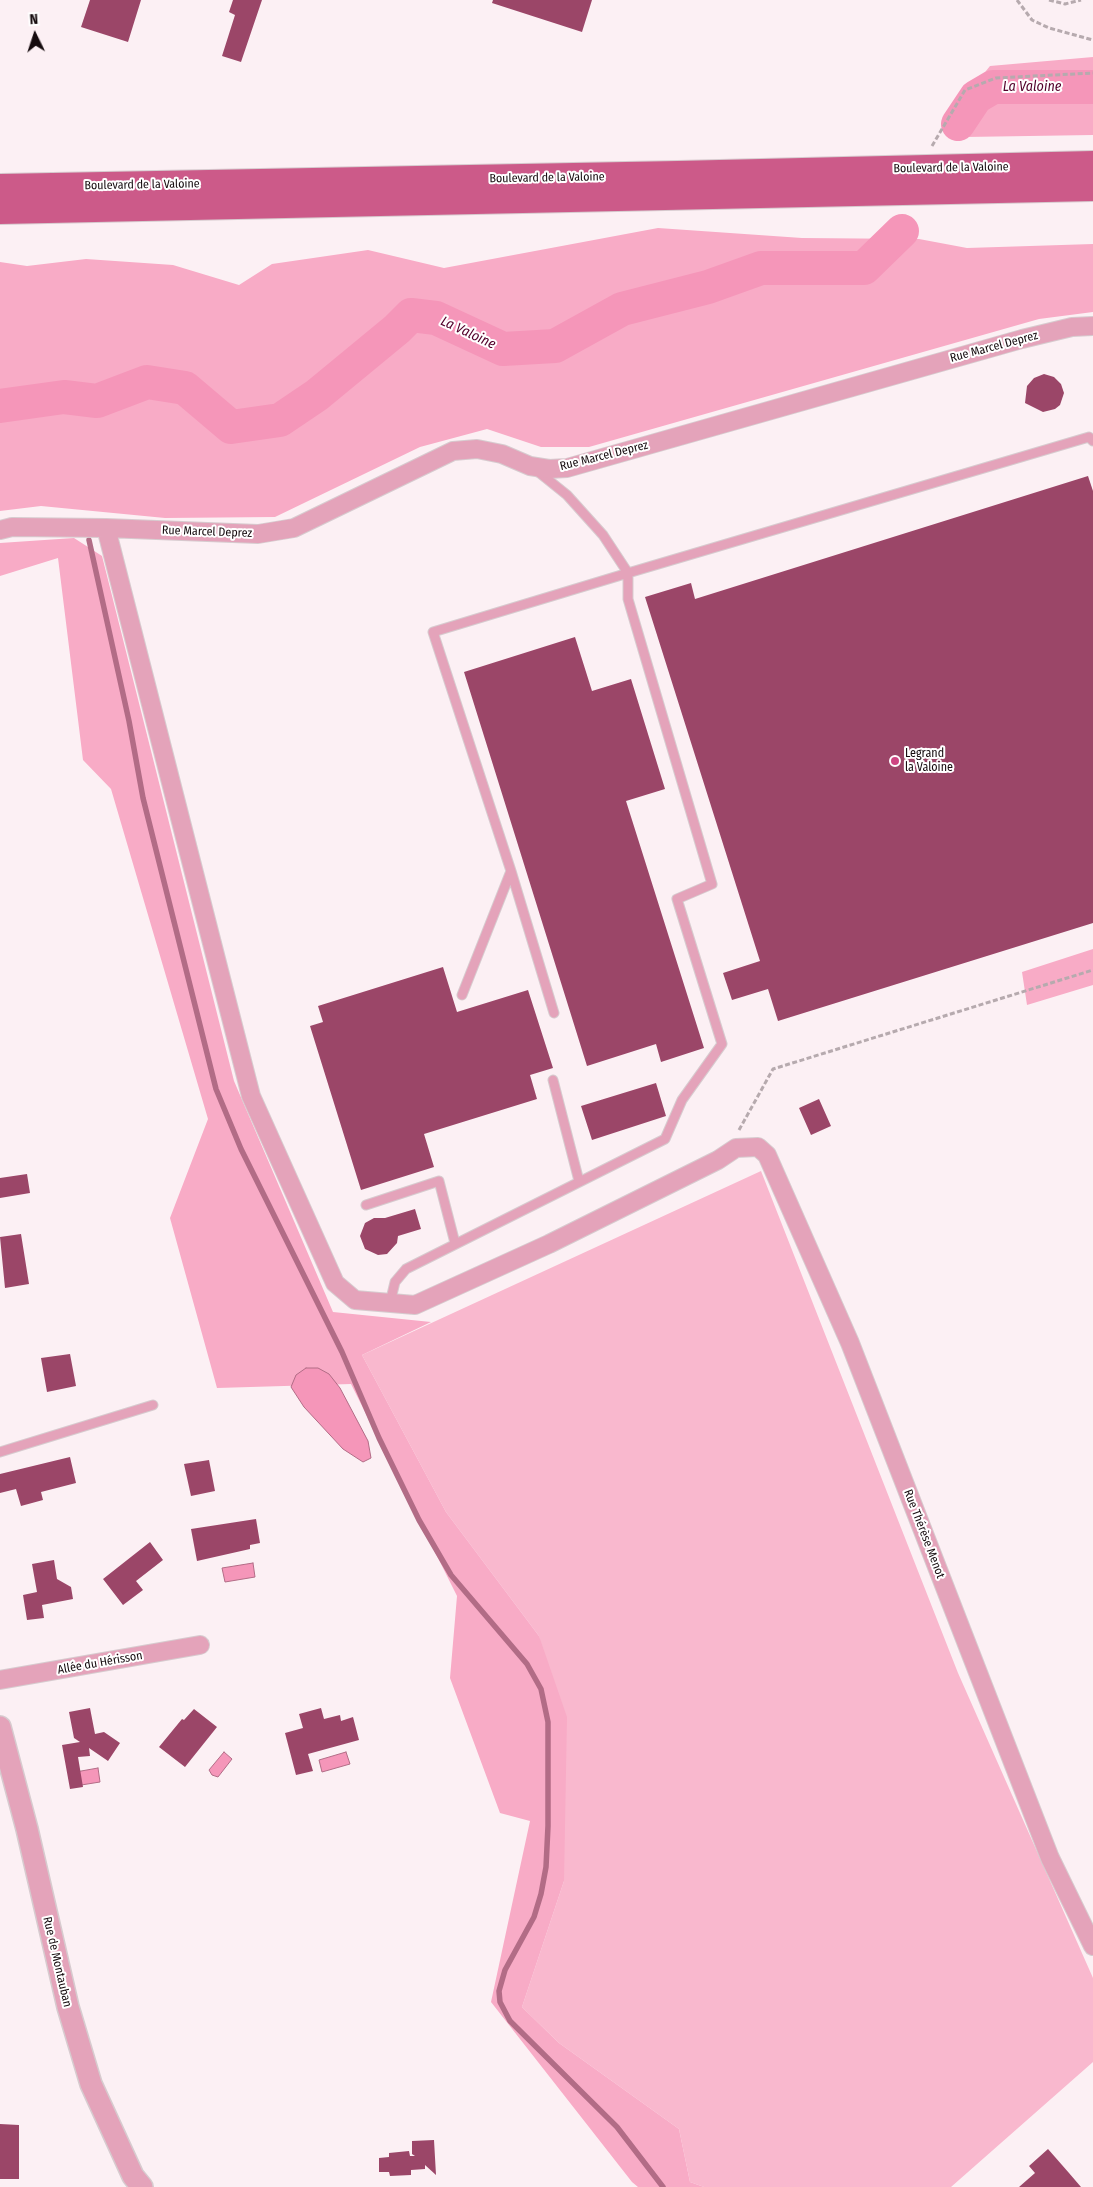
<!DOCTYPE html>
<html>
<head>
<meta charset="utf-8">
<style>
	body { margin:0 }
	#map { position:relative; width:1093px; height:2187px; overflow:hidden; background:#fcf0f4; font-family:"Fira Sans Condensed",sans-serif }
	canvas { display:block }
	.north { position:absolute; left:10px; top:10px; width:50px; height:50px; -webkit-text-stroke:4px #fff; paint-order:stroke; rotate:356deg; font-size:14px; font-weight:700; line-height:20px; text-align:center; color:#150b0e }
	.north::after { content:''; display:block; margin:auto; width:18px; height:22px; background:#150b0e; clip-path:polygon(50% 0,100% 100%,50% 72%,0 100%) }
</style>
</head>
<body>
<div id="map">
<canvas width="1093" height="2187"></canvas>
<div class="north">N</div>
</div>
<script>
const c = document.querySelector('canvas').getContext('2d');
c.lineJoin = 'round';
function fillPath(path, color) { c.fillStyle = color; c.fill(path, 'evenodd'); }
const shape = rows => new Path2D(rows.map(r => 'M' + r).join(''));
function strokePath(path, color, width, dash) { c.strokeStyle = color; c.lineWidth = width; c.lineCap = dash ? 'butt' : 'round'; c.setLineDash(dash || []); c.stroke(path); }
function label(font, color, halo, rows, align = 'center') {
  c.font = font + ' "Fira Sans Condensed",sans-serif'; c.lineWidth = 4; c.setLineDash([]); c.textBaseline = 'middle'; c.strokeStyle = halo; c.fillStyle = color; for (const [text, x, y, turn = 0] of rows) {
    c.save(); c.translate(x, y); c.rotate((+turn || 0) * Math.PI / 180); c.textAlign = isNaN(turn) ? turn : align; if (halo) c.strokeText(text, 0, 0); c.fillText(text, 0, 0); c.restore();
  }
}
const green = shape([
	[761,1171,958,1673,1093,1978,1093,2062,951,2187,704,2187,690,2182,679,2129,559,2043,522,2007,564,1881,539,1636,446,1512,362,1355]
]);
const forest = shape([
	[1093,57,1093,135,965,137,951,114,990,66],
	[658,228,802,238,919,239,967,248,1093,244,1093,312,1039,319,589,447,541,447,487,429,420,447,275,517,165,518,41,506,0,511,0,262,27,266,86,259,173,265,239,285,272,264,368,250,444,268],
	[74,538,102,556,234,1081,333,1312,431,1322,362,1355,446,1512,539,1636,567,1717,564,1881,522,2007,559,2043,679,2129,690,2182,704,2187,638,2187,632,2182,491,2002,530,1821,500,1813,450,1678,457,1596,351,1384,217,1388,170,1218,208,1119,111,789,83,760,58,558,0,576,0,543],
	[1093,949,1093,985,1027,1005,1022,972]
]);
const water = shape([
	[306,1368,318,1368,329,1374,340,1388,368,1441,371,1458,363,1462,343,1449,304,1407,291,1387,296,1375,306,1368],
	[253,1563,255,1577,225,1582,222,1568,253,1563],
	[224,1752,232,1759,218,1777,212,1775,209,1770,224,1752],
	[346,1752,350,1764,322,1772,319,1760,346,1752],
	[98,1768,100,1782,75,1786,70,1773,98,1768]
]);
const stream = shape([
	[89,540,129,721,143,798,216,1089,241,1149,342,1352,379,1438,419,1520,451,1575,527,1664,541,1689,548,1722,548,1826,546,1867,541,1894,534,1917,505,1970,499,1991,500,2002,510,2021,617,2127,663,2187]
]);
const river = shape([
	[958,124,976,97,993,87,1093,87],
	[0,406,64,397,97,401,147,382,185,388,231,427,280,420,317,395,397,329,411,315,436,318,503,349,555,346,622,309,708,287,761,268,864,268,902,231]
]);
const building = shape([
	[90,0,141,0,128,42,81,27],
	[233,0,262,0,241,62,222,56,235,15,229,12],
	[493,0,592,0,582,32,492,3],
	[1044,374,1054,377,1061,384,1064,393,1060,405,1055,409,1043,412,1025,403,1027,386,1034,378],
	[1088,476,1093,491,1093,923,778,1021,768,989,732,1000,723,973,760,961,645,597,691,583,695,599],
	[575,637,592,691,631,679,665,789,626,801,704,1048,661,1062,656,1044,587,1066,464,672],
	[443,967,457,1012,528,990,553,1068,530,1075,537,1099,424,1134,434,1167,361,1190,310,1026,323,1022,318,1006],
	[656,1083,666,1116,592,1140,581,1106],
	[819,1099,831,1126,811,1135,799,1108],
	[27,1174,30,1193,0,1198,0,1178],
	[415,1209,421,1229,398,1236,397,1243,387,1254,378,1255,365,1249,360,1236,365,1223,374,1218,385,1218],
	[21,1234,29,1284,5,1288,0,1237],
	[70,1354,76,1386,47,1392,41,1358],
	[70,1457,76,1483,41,1492,43,1500,21,1506,16,1489,0,1493,0,1474],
	[209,1460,215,1491,191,1496,184,1464],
	[256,1519,260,1543,250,1545,250,1549,197,1561,191,1529],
	[150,1542,163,1560,136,1581,143,1590,123,1605,103,1579],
	[54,1560,57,1579,71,1587,73,1599,42,1605,44,1618,27,1620,23,1595,37,1592,32,1564],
	[90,1708,95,1734,104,1732,120,1743,108,1761,89,1748,90,1756,78,1757,83,1787,70,1789,62,1745,80,1742,74,1738,69,1712],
	[321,1708,324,1719,340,1715,341,1721,353,1717,359,1740,308,1754,313,1771,296,1775,285,1733,303,1728,299,1714],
	[194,1709,217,1727,185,1767,159,1747,182,1719,184,1720],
	[0,2124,19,2125,19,2179,0,2179],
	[434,2140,436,2175,425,2165,425,2169,411,2170,411,2175,390,2176,389,2172,379,2172,379,2158,389,2157,389,2153,409,2151,410,2156,415,2156,412,2154,412,2141],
	[1048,2149,1069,2173,1081,2187,1019,2187,1035,2173,1029,2166]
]);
const path = shape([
	[1017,0,1032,20,1049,28,1093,40],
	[1049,0,1065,4,1081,0],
	[932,146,965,90,996,78,1093,73],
	[739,1130,773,1069,1093,970]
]);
const service = shape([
	[536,470,567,495,603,535,628,573,1089,437,1093,441],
	[462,995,511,871],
	[553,1080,579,1181],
	[366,1205,439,1181,455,1243],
	[390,1303,395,1282,406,1269,665,1139,682,1100,722,1044,677,899,712,884,628,599,628,573,433,632,511,871,554,1013],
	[0,1452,153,1405]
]);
const minor = shape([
	[106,528,251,1096,335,1283,355,1300,415,1305,549,1244,718,1160,736,1148,758,1147,767,1155,850,1343,1050,1858,1093,1946],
	[0,530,12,527,106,528,258,534,294,528,453,451,477,449,502,454,530,466,549,469,567,468,1022,339,1072,327,1093,326],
	[0,1680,200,1645]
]);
const tertiary = shape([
	[0,1727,27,1829,68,2007,91,2084,133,2176,142,2187]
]);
const primary = shape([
	[0,188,678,175,1093,165],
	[0,210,1093,187]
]);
const markers = [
	[895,761,5,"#ce4582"]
];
const streetNames = [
	["Boulevard de la Valoine",951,168,-1],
	["Boulevard de la Valoine",547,178,-1],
	["Boulevard de la Valoine",142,185,-1],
	["Rue Marcel Deprez",994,347,-15],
	["Rue Marcel Deprez",604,456,-14],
	["Rue Marcel Deprez",207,532,2],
	["Rue Thérèse Menot",924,1534,69],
	["Allée du Hérisson",100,1663,-10],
	["Rue de Montauban",57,1962,77]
];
const poiNames = [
	["Legrand",905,754],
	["la Valoine",905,768]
];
const waterNames = [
	["La Valoine",1032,87],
	["La Valoine",468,333,25]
];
fillPath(green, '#f9b8ce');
fillPath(forest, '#f8abc6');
fillPath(water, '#f596b9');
strokePath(water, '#b26c86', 1);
strokePath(stream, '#b26c86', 5.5);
strokePath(river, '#f596b9', 34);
fillPath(building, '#9b4668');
strokePath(service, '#d7cbcf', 11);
strokePath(minor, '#d7cbcf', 20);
strokePath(tertiary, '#d7cbcf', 24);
strokePath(primary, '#d7cbcf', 30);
strokePath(path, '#b6aaae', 3, [5, 2.5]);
strokePath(service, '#e4a3ba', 9);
strokePath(minor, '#e4a3ba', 18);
strokePath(tertiary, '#e4a3ba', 21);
strokePath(primary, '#cc5a89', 28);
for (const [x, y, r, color] of markers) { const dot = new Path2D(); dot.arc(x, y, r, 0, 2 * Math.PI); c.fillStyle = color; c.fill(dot); strokePath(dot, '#fff', 2); }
label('12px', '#150b0e', '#fff', streetNames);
label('12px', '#150b0e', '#fff', poiNames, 'left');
label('italic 14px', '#53002b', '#fff', waterNames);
</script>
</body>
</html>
